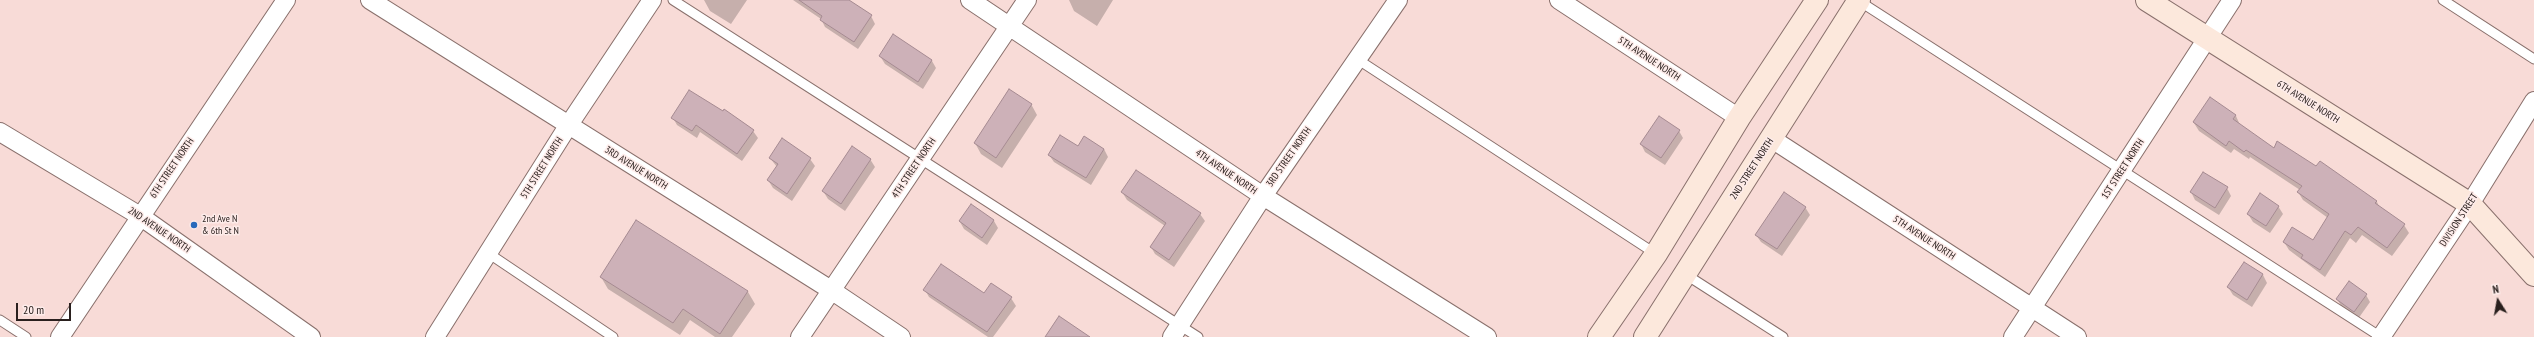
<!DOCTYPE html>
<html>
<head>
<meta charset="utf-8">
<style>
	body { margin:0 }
	#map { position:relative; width:2534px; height:337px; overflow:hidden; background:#f8dbd7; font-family:"PT Sans Narrow",sans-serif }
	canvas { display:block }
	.north { position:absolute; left:2478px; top:281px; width:40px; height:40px; -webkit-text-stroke:3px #fdebe9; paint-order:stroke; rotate:349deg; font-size:11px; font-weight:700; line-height:16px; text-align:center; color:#2a201e }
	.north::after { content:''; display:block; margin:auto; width:14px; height:18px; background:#2a201e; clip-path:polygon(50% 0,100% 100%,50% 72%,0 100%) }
	.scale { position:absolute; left:16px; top:303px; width:55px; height:18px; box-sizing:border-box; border:2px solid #2a201e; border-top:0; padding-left:5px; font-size:12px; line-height:14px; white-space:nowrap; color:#2a201e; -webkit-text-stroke:3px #fdebe9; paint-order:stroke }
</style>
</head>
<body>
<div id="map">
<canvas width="2534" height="337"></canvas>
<div class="north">N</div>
<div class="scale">20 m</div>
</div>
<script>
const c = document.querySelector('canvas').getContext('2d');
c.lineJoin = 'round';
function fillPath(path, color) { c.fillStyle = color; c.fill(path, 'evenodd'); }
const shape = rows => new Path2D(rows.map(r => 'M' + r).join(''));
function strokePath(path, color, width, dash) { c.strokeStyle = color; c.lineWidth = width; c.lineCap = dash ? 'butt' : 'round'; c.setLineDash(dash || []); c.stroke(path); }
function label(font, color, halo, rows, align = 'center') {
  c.font = font + ' "PT Sans Narrow",sans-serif'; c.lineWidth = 3; c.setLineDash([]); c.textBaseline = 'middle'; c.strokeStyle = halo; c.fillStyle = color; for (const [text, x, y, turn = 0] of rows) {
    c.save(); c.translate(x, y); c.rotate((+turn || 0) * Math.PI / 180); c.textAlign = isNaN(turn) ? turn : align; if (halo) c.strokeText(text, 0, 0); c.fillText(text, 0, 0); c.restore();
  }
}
const shadow = shape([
	[704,0,747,0,731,24,710,11],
	[793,0,846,0,871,16,875,24,858,49,825,27,821,19],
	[1069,0,1113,0,1097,26,1074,11],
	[894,36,932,61,936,68,923,89,885,64,880,56],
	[2211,98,2236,116,2240,125,2274,149,2316,168,2320,162,2377,202,2380,208,2404,225,2409,233,2392,256,2362,235,2356,243,2350,238,2325,277,2289,250,2284,242,2313,241,2328,218,2303,200,2298,192,2300,190,2250,157,2249,159,2234,149,2231,153,2199,131,2194,123],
	[1031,104,1037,115,1002,168,981,154,975,143],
	[673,118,753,131,758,138,742,161,700,132,697,138,677,125],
	[1679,131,1683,138,1665,165,1645,152,1641,144],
	[1078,147,1104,149,1108,157,1091,185,1054,162,1049,155],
	[770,158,810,159,815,166,792,201,773,188,768,180,777,167],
	[870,159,875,167,845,211,828,199,823,191],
	[2227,188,2231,196,2219,215,2195,200,2191,192],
	[1122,192,1200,214,1205,221,1174,267,1155,254,1151,247,1165,226,1127,200],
	[971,205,994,221,998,228,987,245,964,229,960,222],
	[2278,206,2283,214,2270,233,2253,222,2248,214],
	[1805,207,1810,215,1782,256,1761,242,1756,235],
	[636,221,748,292,755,304,732,337,715,337,690,320,680,335,608,289,601,277],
	[2244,263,2263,275,2267,283,2252,307,2233,295,2228,287],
	[925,290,1011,298,1016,306,993,337,988,337,929,297],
	[2366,295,2370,302,2358,319,2341,306,2337,299]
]);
const building = shape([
	[799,0,849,0,872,15,854,42,820,20,822,16,799,0],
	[893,34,932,60,918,82,879,56,893,34],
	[1009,89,1032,104,996,158,974,143,1009,89],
	[689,90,723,111,724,109,754,130,737,154,696,125,692,131,671,118,689,90],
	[2210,97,2236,115,2233,119,2274,148,2277,141,2316,166,2320,161,2377,201,2375,203,2405,224,2387,248,2358,227,2351,235,2345,231,2320,270,2301,258,2303,255,2283,242,2292,227,2313,240,2329,214,2297,192,2302,186,2246,150,2244,152,2229,141,2226,146,2193,122,2210,97],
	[1659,116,1680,130,1661,158,1640,144,1659,116],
	[1060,135,1078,146,1084,136,1104,149,1086,178,1048,155,1060,135],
	[782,138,811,158,787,194,767,180,778,164,769,158,782,138],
	[852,146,871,159,841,204,822,191,852,146],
	[1136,170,1201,213,1169,260,1150,247,1166,223,1121,192,1136,170],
	[2203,172,2228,187,2215,208,2190,192,2203,172],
	[1784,192,1806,207,1777,249,1755,235,1784,192],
	[2260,193,2279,206,2266,226,2247,214,2260,193],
	[971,204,994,220,982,238,959,221,971,204],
	[636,220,748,291,720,334,683,309,673,323,600,277,636,220],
	[2244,262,2263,274,2247,300,2227,287,2244,262],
	[941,264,984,293,991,283,1012,297,987,332,923,290,941,264],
	[2349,281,2367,294,2354,312,2336,299,2349,281],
	[1059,316,1090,337,1045,337,1059,316]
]);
const lane = shape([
	[673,0,1198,337],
	[2443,0,2534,59],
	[1859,1,2381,337],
	[1357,59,1656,254],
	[488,253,613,337],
	[1685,274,1783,337],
	[0,320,26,337]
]);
const street = shape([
	[370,0,831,290,901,337],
	[970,0,1263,196,1487,337],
	[1559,0,1739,118],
	[0,132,140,216,311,337],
	[1772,139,2077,337],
	[60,337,286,0],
	[435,337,568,126,652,0],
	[800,337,1027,0],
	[1172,337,1263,196,1398,0],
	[2013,337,2232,0],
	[2381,337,2470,204,2534,101]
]);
const secondary = shape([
	[2147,0,2470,204,2534,275],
	[1599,337,1656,254,1739,118,1817,0],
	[1645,337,1859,0]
]);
const markers = [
	[194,225,4,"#286abb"]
];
const streetNames = [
	["5TH AVENUE NORTH",1649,59,33],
	["6TH AVENUE NORTH",2308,102,32],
	["3RD STREET NORTH",1289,157,-55],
	["6TH STREET NORTH",172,168,-56],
	["5TH STREET NORTH",542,168,-58],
	["3RD AVENUE NORTH",636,168,32],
	["4TH STREET NORTH",914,168,-56],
	["2ND STREET NORTH",1752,169,-57],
	["1ST STREET NORTH",2123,169,-57],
	["4TH AVENUE NORTH",1226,172,34],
	["DIVISION STREET",2459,220,-57],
	["2ND AVENUE NORTH",159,230,34],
	["5TH AVENUE NORTH",1924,238,33]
];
const poiNames = [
	["2nd Ave N",202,219],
	["& 6th St N",202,231]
];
fillPath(shadow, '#0003');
fillPath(building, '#cdb1b8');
strokePath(building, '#a58a91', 1);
strokePath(lane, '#89706c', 11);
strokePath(street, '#89706c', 20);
strokePath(secondary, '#89706c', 24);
strokePath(lane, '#fff', 9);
strokePath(street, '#fff', 18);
strokePath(secondary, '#fce8dc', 22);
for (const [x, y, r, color] of markers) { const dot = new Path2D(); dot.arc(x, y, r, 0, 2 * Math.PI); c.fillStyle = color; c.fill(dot); strokePath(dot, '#fdebe9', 1.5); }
label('10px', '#2a201e', '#fdebe9', streetNames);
label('10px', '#2a201e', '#fdebe9', poiNames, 'left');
</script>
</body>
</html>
